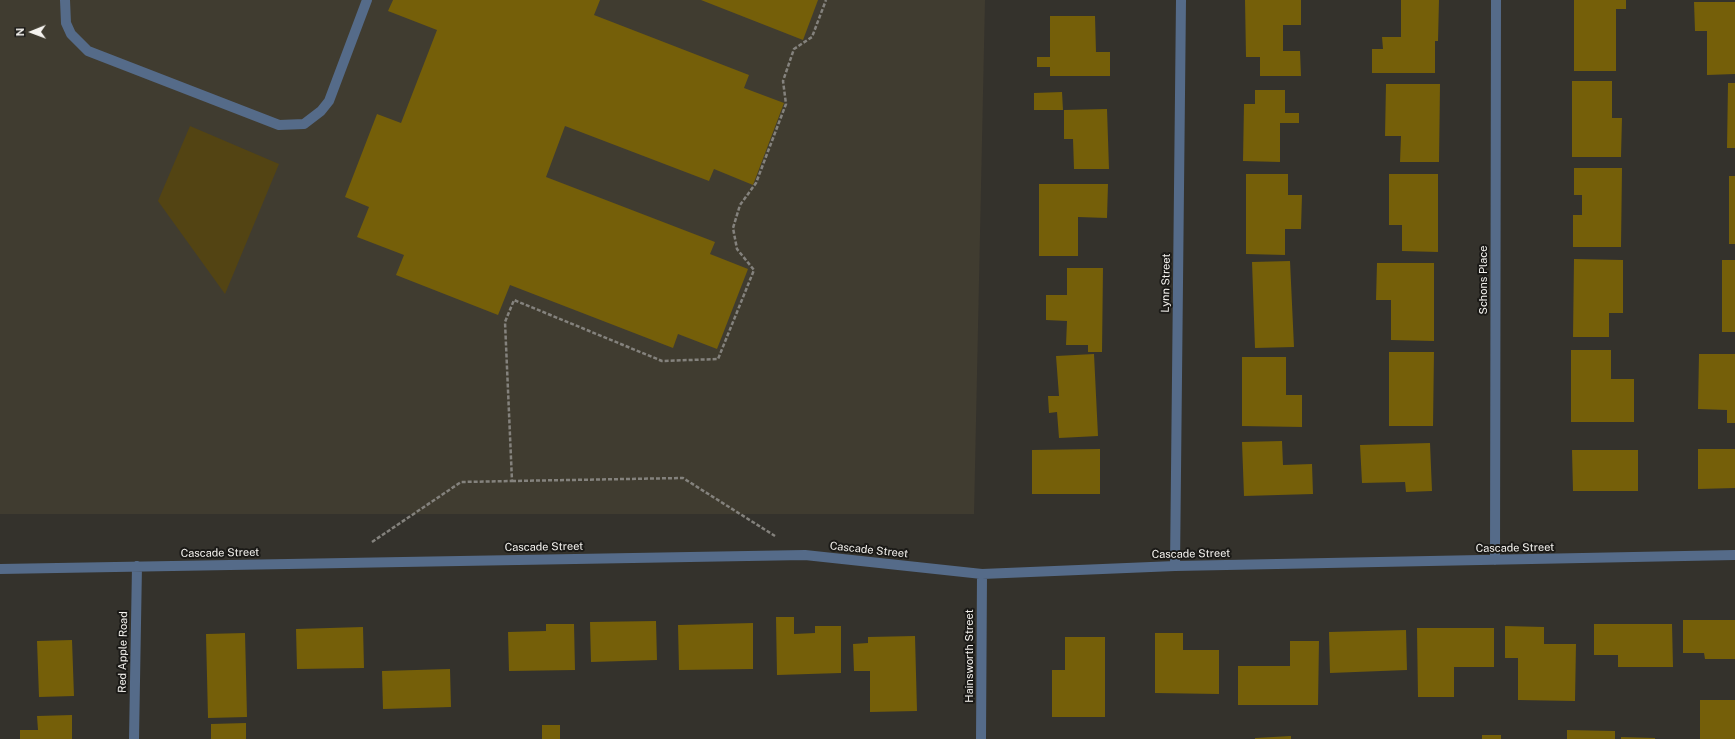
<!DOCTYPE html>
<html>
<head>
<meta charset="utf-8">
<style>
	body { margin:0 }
	#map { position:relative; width:1735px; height:739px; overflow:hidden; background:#34322c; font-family:"Public Sans",sans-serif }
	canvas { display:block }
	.north { position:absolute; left:12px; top:12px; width:40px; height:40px; -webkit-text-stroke:3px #1b1a17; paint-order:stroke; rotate:269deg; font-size:11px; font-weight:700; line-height:16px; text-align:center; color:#f5f3ef }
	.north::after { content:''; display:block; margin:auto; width:14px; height:18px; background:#f5f3ef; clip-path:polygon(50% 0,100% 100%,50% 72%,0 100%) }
</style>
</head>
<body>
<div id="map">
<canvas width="1735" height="739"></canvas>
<div class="north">N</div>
</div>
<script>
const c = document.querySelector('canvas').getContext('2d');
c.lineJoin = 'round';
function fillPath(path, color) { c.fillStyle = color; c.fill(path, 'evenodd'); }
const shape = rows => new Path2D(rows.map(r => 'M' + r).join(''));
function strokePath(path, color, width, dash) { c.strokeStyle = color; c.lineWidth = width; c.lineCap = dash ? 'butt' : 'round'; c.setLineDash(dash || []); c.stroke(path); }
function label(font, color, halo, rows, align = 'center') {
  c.font = font + ' "Public Sans",sans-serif'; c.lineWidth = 4; c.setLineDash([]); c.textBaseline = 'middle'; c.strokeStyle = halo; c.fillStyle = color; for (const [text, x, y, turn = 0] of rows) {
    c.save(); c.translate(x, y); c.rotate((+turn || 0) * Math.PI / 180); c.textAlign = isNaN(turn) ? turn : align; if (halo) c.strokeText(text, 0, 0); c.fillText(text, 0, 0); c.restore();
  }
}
const built = shape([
	[0,0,985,0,974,514,0,514]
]);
const green = shape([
	[190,126,279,164,225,294,158,201]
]);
const building = shape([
	[393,0,600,0,594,15,749,75,744,88,784,103,753,185,714,169,709,181,565,126,546,177,715,242,710,254,748,269,717,349,678,334,673,348,510,285,498,315,396,275,404,255,357,237,369,207,345,197,377,114,401,123,437,30,388,11],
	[701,0,818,0,803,40],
	[1245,0,1301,0,1301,25,1283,25,1283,51,1300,51,1301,76,1260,76,1260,57,1246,57],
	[1401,0,1439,0,1438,41,1435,41,1435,73,1372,73,1372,49,1383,49,1382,37,1401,37],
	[1574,0,1626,0,1626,9,1616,9,1616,71,1574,71],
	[1694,2,1735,2,1735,74,1707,75,1707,31,1695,31],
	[1050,16,1095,16,1096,52,1110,52,1110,76,1050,76,1050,67,1037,67,1037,57,1050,57],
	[1572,81,1612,81,1612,118,1622,118,1621,157,1572,157],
	[1728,83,1735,83,1735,148,1727,148],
	[1386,84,1440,84,1439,162,1400,162,1401,136,1385,136],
	[1255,90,1285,90,1285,113,1299,113,1299,123,1280,123,1280,162,1243,161,1244,104,1255,104],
	[1062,92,1063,110,1034,110,1034,93],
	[1107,109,1109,169,1074,169,1073,139,1064,139,1064,110],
	[1574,168,1622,168,1621,247,1573,247,1573,215,1582,215,1582,195,1574,195],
	[1246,174,1288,174,1288,195,1302,195,1301,229,1285,229,1285,255,1246,254],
	[1389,174,1438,174,1438,252,1402,251,1402,225,1389,225],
	[1729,176,1735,176,1735,244,1729,244],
	[1039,184,1108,184,1107,218,1078,217,1078,256,1039,256],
	[1574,259,1623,260,1623,313,1609,313,1609,337,1573,337],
	[1722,260,1735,260,1735,332,1722,332],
	[1290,261,1294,347,1255,348,1252,262],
	[1377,263,1434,263,1434,341,1391,340,1391,300,1376,300],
	[1067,268,1103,268,1102,352,1088,352,1088,345,1066,345,1067,321,1046,320,1046,295,1067,295],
	[1571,350,1611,350,1611,379,1634,379,1634,422,1571,422],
	[1389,352,1434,352,1433,426,1389,426],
	[1094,354,1098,436,1059,438,1057,412,1049,413,1048,396,1059,396,1056,356],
	[1699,354,1735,354,1735,423,1727,423,1727,410,1698,409],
	[1242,357,1286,357,1286,395,1302,395,1302,427,1242,426],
	[1282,441,1283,465,1312,464,1313,494,1244,496,1242,442],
	[1430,443,1432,491,1406,492,1405,482,1362,483,1360,445],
	[1100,449,1100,494,1032,494,1032,450],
	[1698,449,1735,449,1735,488,1698,489],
	[1572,450,1638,450,1638,491,1573,491],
	[776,617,794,617,794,634,815,633,815,626,841,626,841,673,777,675],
	[1683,620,1735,620,1735,659,1705,659,1704,653,1683,653],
	[656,621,657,660,591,662,590,622],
	[753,623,753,669,679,670,678,625],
	[546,624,574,624,575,670,509,671,508,632,546,631],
	[1594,624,1672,624,1673,667,1618,667,1618,655,1594,655],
	[1505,626,1544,627,1544,644,1576,644,1575,701,1518,700,1518,658,1505,658],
	[363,627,364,668,297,669,296,629],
	[1417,628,1494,628,1494,667,1454,667,1454,697,1418,697],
	[1406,630,1407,670,1330,673,1329,632],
	[245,633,247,717,208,718,206,634],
	[1155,633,1183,633,1183,650,1219,650,1219,694,1155,693],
	[915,636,917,711,870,712,870,671,854,671,853,644,868,643,868,637],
	[1065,637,1105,637,1105,717,1052,717,1052,670,1065,670],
	[72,640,74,696,39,697,37,641],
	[1290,641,1319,641,1318,705,1238,705,1238,666,1290,666],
	[450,669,451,707,383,709,382,671],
	[1700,700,1735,700,1735,739,1700,739],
	[72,715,72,739,20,739,20,730,38,730,37,716],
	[246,723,246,739,211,739,211,724],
	[542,725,560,725,560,739,542,739],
	[1567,730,1615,731,1615,739,1567,739],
	[1482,735,1501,735,1501,739,1482,739],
	[1291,736,1291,739,1255,739,1255,738],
	[1621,737,1655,738,1655,739,1621,739]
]);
const path = shape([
	[512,481,683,478,775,536],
	[372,542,461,482,512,481,505,322,514,300,662,361,718,359,754,270,737,249,733,228,740,205,756,183,786,104,783,81,794,49,812,37,826,0]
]);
const minor = shape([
	[65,0,66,23,71,34,88,51,279,125,304,124,321,111,329,101,367,0],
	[1495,560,1496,0],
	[1175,566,1181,0],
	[0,569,805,555,982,574,1175,566,1735,555],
	[134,739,137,566],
	[981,739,982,574]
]);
const streetNames = [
	["Schons Place",1484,280,-90],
	["Lynn Street",1166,283,-89],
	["Cascade Street",544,547,-1],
	["Cascade Street",1515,548,-1],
	["Cascade Street",869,550,6],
	["Cascade Street",220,553,-1],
	["Cascade Street",1191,554,-1],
	["Red Apple Road",123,652,-89],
	["Hainsworth Street",970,656,-90]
];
fillPath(built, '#403c30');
fillPath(green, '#534413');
fillPath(building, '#755f09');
strokePath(path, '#84827d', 2.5, [4, 2]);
strokePath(minor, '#556b89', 10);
label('11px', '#f5f3ef', '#1b1a17', streetNames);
</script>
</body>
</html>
